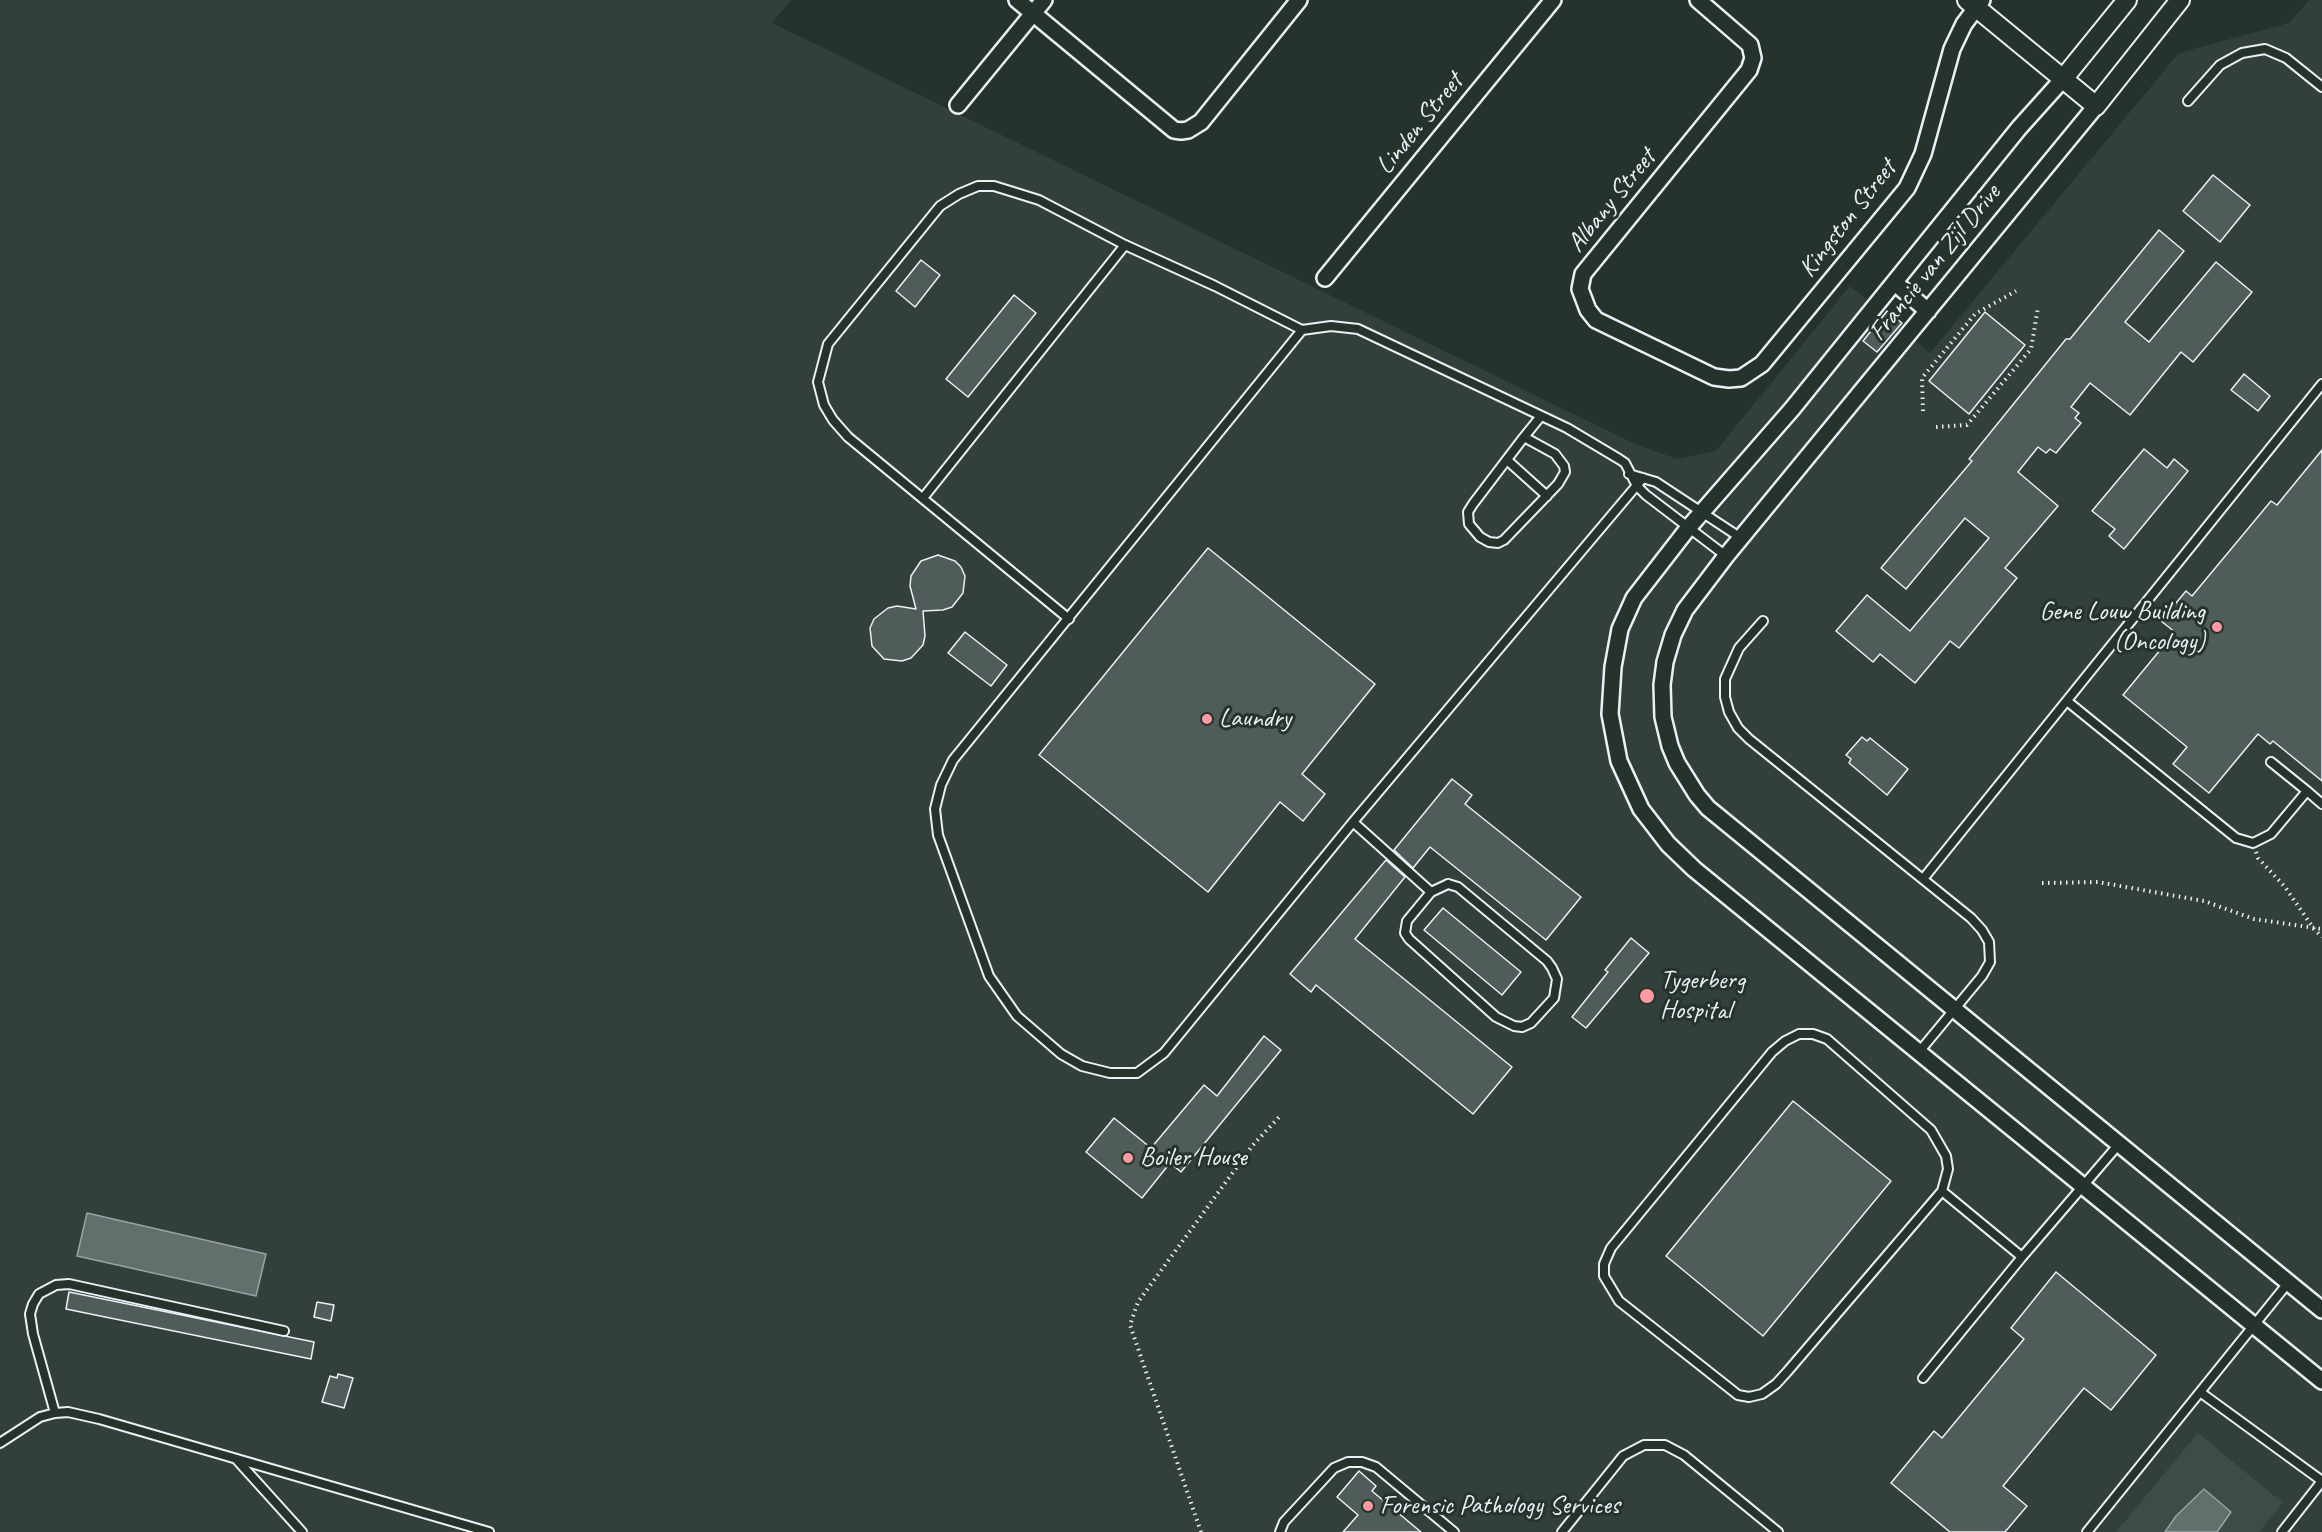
<!DOCTYPE html>
<html>
<head>
<meta charset="utf-8">
<style>
	body { margin:0 }
	canvas { display:block; background:#26332d }
</style>
</head>
<body>
<canvas width="2322" height="1532"></canvas>
<script>
const c = document.querySelector('canvas').getContext('2d');
c.lineJoin = 'round';
function fillPath(path, color) { c.fillStyle = color; c.fill(path, 'evenodd'); }
const shape = rows => new Path2D(rows.map(r => 'M' + r).join(''));
function strokePath(path, color, width, dash) { c.strokeStyle = color; c.lineWidth = width; c.lineCap = dash ? 'butt' : 'round'; c.setLineDash(dash || []); c.stroke(path); }
function label(font, color, halo, rows, align = 'center') {
  c.font = font + ' Caveat,sans-serif'; c.lineWidth = 6; c.setLineDash([]); c.textBaseline = 'middle'; c.strokeStyle = halo; c.fillStyle = color; for (const [text, x, y, turn = 0] of rows) {
    c.save(); c.translate(x, y); c.rotate((+turn || 0) * Math.PI / 180); c.textAlign = isNaN(turn) ? turn : align; if (halo) c.strokeText(text, 0, 0); c.fillText(text, 0, 0); c.restore();
  }
}
const built = shape([
	[0,0,791,0,772,23,1637,445,1677,459,1716,451,1850,286,1930,353,2179,53,2289,23,2309,0,2322,0,2322,1532,0,1532]
]);
const green = shape([
	[2198,1433,2283,1503,2259,1532,2116,1532]
]);
const water = shape([
	[87,1213,266,1254,256,1296,77,1256,87,1213],
	[2204,1489,2231,1512,2217,1532,2165,1532,2176,1516,2204,1489]
]);
const building = shape([
	[2213,175,2250,205,2220,242,2183,211,2213,175],
	[2159,230,2184,251,2125,322,2149,342,2216,262,2252,292,2193,362,2181,352,2130,415,2090,383,2071,407,2079,413,2075,418,2081,423,2056,453,2050,449,2046,453,2038,447,2018,472,2058,506,2005,568,2017,578,1959,648,1950,641,1915,683,1880,654,1873,662,1836,631,1867,595,1910,631,1989,538,1965,518,1906,589,1881,568,1972,461,1969,459,2066,339,2070,339,2159,230],
	[921,260,940,275,915,307,896,291,921,260],
	[1014,295,1036,313,968,397,946,379,1014,295],
	[1887,311,1902,323,1877,352,1863,341,1887,311],
	[1985,312,2025,345,1969,414,1929,381,1985,312],
	[2244,374,2270,396,2258,411,2231,390,2244,374],
	[2144,449,2167,468,2174,459,2188,471,2124,549,2109,536,2115,529,2092,511,2144,449],
	[2322,450,2322,781,2273,741,2270,744,2258,734,2209,793,2173,764,2187,747,2123,695,2175,632,2161,621,2186,591,2192,596,2271,501,2277,505,2322,450],
	[1208,548,1375,684,1302,774,1325,794,1303,821,1280,802,1208,892,1039,755,1208,548],
	[938,555,955,561,961,567,965,576,963,593,952,607,943,610,923,611,925,636,923,645,911,658,902,661,884,659,872,646,870,628,874,619,888,608,897,606,916,609,910,586,911,576,921,561,938,555],
	[965,632,1007,665,991,686,948,653,965,632],
	[1862,737,1867,741,1870,738,1908,769,1887,795,1849,763,1851,759,1846,755,1862,737],
	[1452,779,1472,795,1465,804,1581,897,1546,940,1430,847,1413,868,1394,850,1452,779],
	[1386,860,1405,877,1355,939,1512,1067,1473,1114,1316,985,1311,992,1290,974,1386,860],
	[1443,908,1521,972,1502,995,1424,930,1443,908],
	[1631,938,1649,953,1586,1028,1572,1017,1608,972,1605,970,1631,938],
	[1264,1036,1281,1050,1181,1172,1170,1163,1142,1198,1086,1152,1114,1118,1151,1148,1204,1085,1217,1096,1264,1036],
	[1793,1101,1891,1181,1763,1336,1666,1256,1793,1101],
	[2056,1272,2156,1355,2111,1410,2084,1388,2003,1486,2027,1506,2005,1532,1950,1532,1891,1483,1934,1431,1942,1438,2024,1339,2011,1328,2056,1272],
	[69,1292,314,1342,311,1359,66,1309,69,1292],
	[317,1302,334,1305,331,1321,314,1317,317,1302],
	[338,1374,353,1378,344,1408,322,1402,330,1376,337,1378,338,1374],
	[1359,1471,1376,1486,1372,1491,1421,1532,1343,1532,1358,1515,1337,1497,1359,1471]
]);
const path = shape([
	[1923,411,1922,378,1975,314,2016,291],
	[1936,427,1967,425,2031,349,2038,307],
	[2256,852,2258,858,2285,887,2314,929,2322,937],
	[2042,883,2098,882,2204,901,2254,919,2322,929],
	[1201,1532,1130,1325,1138,1302,1253,1145,1280,1116]
]);
const service = shape([
	[2188,101,2220,65,2242,53,2265,49,2286,58,2322,87],
	[1302,330,953,760,941,785,935,809,938,835,989,976,1017,1016,1061,1054,1082,1066,1110,1073,1137,1073,1164,1053,1353,822,1643,478],
	[1524,437,1555,454,1564,466,1565,472,1558,484,1504,540,1498,543,1489,542,1480,537,1469,524,1468,512,1473,504,1492,479,1524,437,1541,416],
	[1507,460,1547,496],
	[1629,474,1656,482,1741,538],
	[923,498,1125,245],
	[1069,619,848,437,833,420,824,405,818,382,828,344,940,206,959,194,978,186,994,186,1039,200,1125,245,1215,286,1302,330,1331,326,1358,329,1567,428,1619,459,1625,463,1637,486,1646,495,1726,556],
	[1763,621,1739,648,1725,679,1725,697,1729,712,1738,728,1749,739,1971,918,1982,930,1989,942,1990,962,1982,976,1919,1052],
	[2067,701,2236,838,2253,843,2271,834,2307,791,2271,762],
	[2307,791,2322,804],
	[1353,822,1431,892],
	[1923,879,2322,384],
	[1448,884,1458,887,1547,961,1552,968,1557,979,1554,998,1531,1023,1522,1027,1514,1026,1496,1017,1409,939,1405,933,1407,921,1431,892,1448,884],
	[1799,1034,1813,1034,1827,1039,1931,1130,1946,1156,1948,1169,1942,1191,1787,1372,1776,1384,1762,1394,1749,1397,1738,1395,1619,1301,1604,1276,1604,1264,1611,1248,1772,1052,1785,1041,1799,1034],
	[1942,1191,2022,1257,2119,1144],
	[1923,1378,2022,1257],
	[2200,1392,2322,1481,2282,1532],
	[55,1413,33,1334,30,1314,33,1304,39,1294,56,1285,69,1284,284,1331],
	[0,1443,40,1417,55,1413,68,1412,99,1419,489,1532],
	[237,1460,302,1532],
	[1280,1532,1284,1522,1334,1468,1348,1462,1362,1462,1376,1467,1454,1532],
	[1562,1532,1623,1456,1644,1445,1665,1445,1684,1455,1778,1532],
	[2087,1532,2288,1283]
]);
const minor = shape([
	[1017,0,1174,130,1181,131,1188,130,1201,122,1299,0],
	[1698,0,1750,45,1753,58,1749,70,1583,274,1580,289,1588,310,1596,320,1714,377,1729,379,1741,378,1762,364,1907,188,1923,154,1952,49,1964,24,1982,0],
	[2063,79,2019,128,1792,409,1689,527,1634,598,1620,629,1613,667,1610,714,1619,761,1641,809,1668,844,1694,869,2322,1381],
	[958,105,1044,0],
	[2096,106,1726,556,1685,610,1673,635,1665,662,1662,685,1663,717,1670,746,1677,763,1697,795,1708,808,2322,1310],
	[1325,278,1553,0],
	[1895,283,1928,311]
]);
const tertiary = shape([
	[1967,0,2096,106,2180,0],
	[2063,79,2127,0]
]);
const markers = [
	[2217,627,6,"#ff9aa2"],
	[1207,719,6,"#ff9aa2"],
	[1647,996,8,"#ff9aa2"],
	[1128,1158,6,"#ff9aa2"],
	[1368,1506,6,"#ff9aa2"]
];
const streetNames = [
	["Linden Street",1420,124,-51],
	["Albany Street",1612,201,-51],
	["Kingston Street",1848,219,-52],
	["Francie van Zijl Drive",1935,263,-51]
];
const poiNames = [
	["Gene Louw Building",2205,612,"right"],
	["(Oncology)",2205,642,"right"],
	["Laundry",1219,719],
	["Tygerberg",1660,981],
	["Hospital",1660,1011],
	["Boiler House",1140,1158],
	["Forensic Pathology Services",1380,1506]
];
fillPath(built, '#333f3a');
fillPath(green, '#3e4b47');
fillPath(water, '#636f6d');
strokePath(water, '#98a3a5', 1.5);
fillPath(building, '#505c59');
strokePath(building, '#e8f1f8', 1.5);
strokePath(service, '#e8f1f8', 12);
strokePath(minor, '#e8f1f8', 20);
strokePath(tertiary, '#e8f1f8', 22);
strokePath(path, '#e8f1f8', 4, [1.5, 4.5]);
strokePath(service, '#26332d', 8);
strokePath(minor, '#26332d', 15);
strokePath(tertiary, '#26332d', 18);
for (const [x, y, r, color] of markers) { const dot = new Path2D(); dot.arc(x, y, r, 0, 2 * Math.PI); c.fillStyle = color; c.fill(dot); strokePath(dot, '#26332d', 2); }
label('26px', '#e8f1f8', '#26332d', streetNames);
label('26px', '#e8f1f8', '#26332d', poiNames, 'left');
</script>
</body>
</html>
